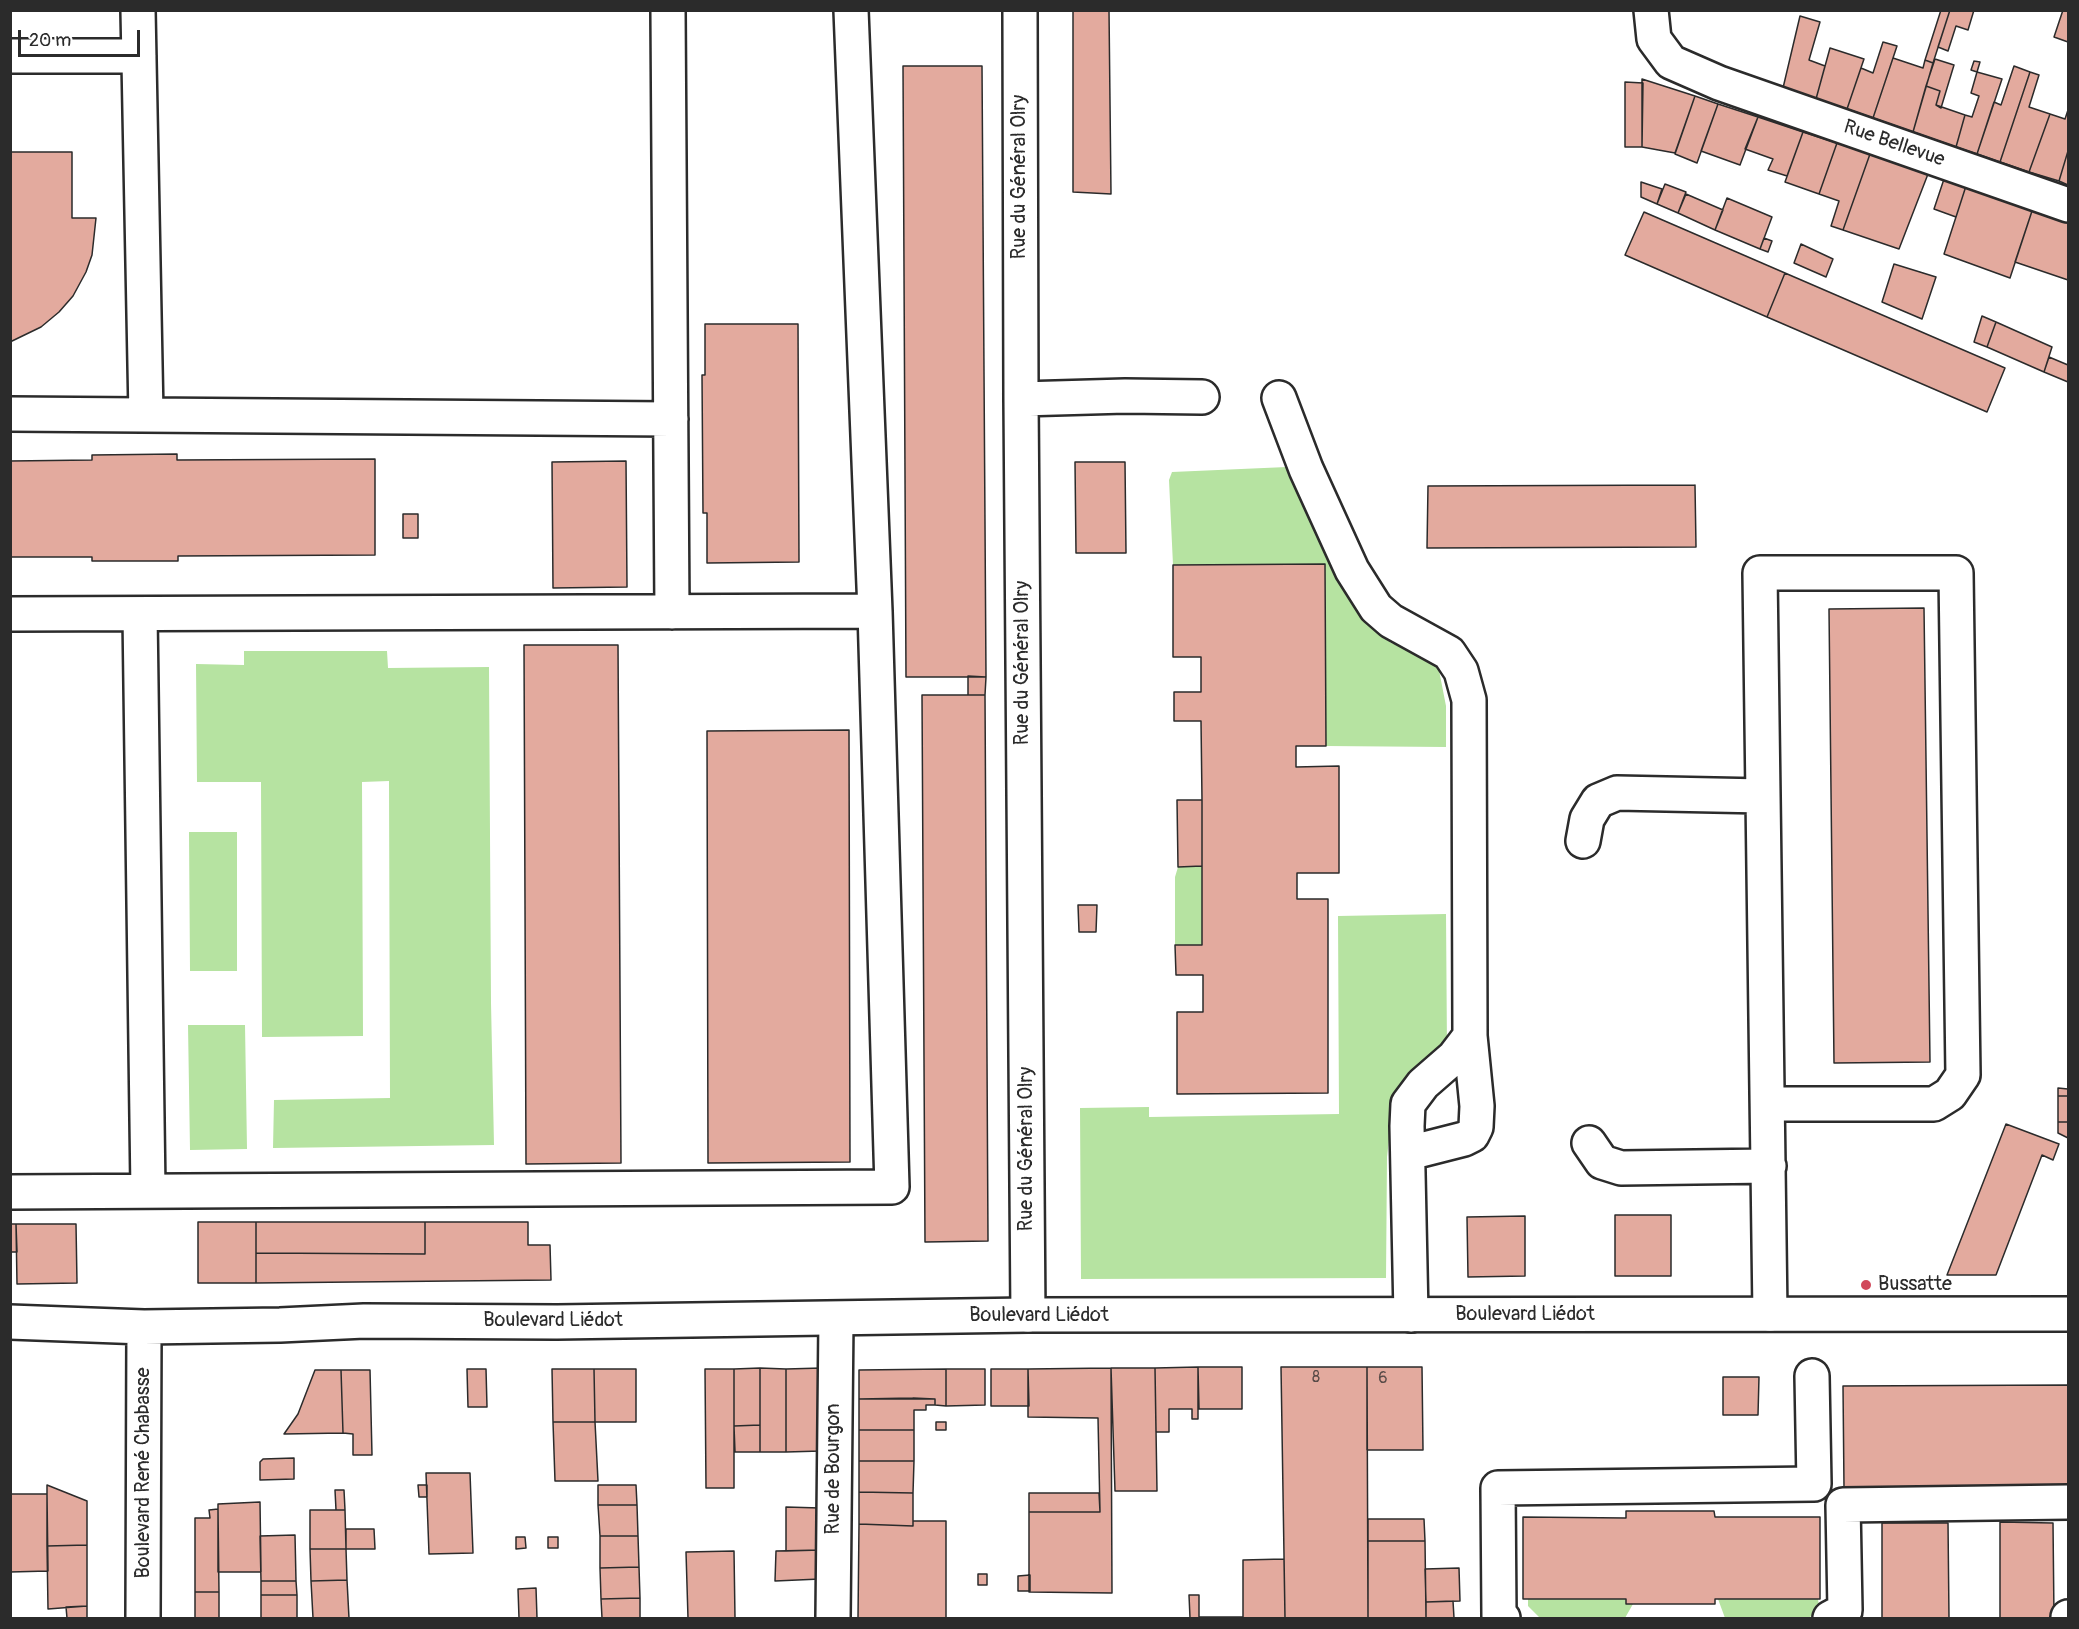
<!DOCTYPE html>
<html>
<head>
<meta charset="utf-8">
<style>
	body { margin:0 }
	#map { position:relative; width:2079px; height:1629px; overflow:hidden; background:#fff; font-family:Pangolin,sans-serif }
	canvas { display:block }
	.frame { position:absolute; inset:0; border:12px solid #2b2b2b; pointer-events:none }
	.scale { position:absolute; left:18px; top:30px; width:122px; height:27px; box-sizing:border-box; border:3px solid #2b2b2b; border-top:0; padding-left:8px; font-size:18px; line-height:21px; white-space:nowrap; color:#2b2b2b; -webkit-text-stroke:4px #fff; paint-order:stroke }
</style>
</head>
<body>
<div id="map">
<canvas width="2079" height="1629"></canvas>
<div class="frame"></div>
<div class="scale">20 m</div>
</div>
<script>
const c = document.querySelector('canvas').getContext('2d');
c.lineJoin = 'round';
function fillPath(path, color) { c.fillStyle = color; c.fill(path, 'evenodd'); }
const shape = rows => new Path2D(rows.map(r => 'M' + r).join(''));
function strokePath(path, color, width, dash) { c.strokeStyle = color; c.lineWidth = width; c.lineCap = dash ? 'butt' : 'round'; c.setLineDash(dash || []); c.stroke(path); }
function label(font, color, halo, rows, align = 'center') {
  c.font = font + ' Pangolin,sans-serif'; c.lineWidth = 4.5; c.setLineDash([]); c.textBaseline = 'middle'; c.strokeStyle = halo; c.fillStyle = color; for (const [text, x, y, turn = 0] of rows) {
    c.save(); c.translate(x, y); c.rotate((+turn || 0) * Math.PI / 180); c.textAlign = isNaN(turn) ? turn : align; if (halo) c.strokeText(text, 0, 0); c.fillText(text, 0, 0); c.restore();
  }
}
const green = shape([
	[1287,467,1293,471,1369,622,1391,643,1426,652,1438,665,1446,706,1446,747,1326,746,1325,564,1173,565,1169,480,1172,472],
	[244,651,387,651,388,668,489,667,491,1003,494,1145,273,1148,274,1100,390,1098,389,781,362,782,363,1036,262,1037,261,782,197,782,196,664,244,665],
	[189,832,237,832,237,971,190,971],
	[1202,866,1202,945,1175,945,1175,877,1178,867],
	[1446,914,1447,1050,1393,1104,1387,1157,1386,1278,1081,1279,1080,1108,1149,1107,1149,1117,1339,1114,1338,916],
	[188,1025,245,1025,247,1149,190,1150],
	[1528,1599,1626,1599,1626,1604,1633,1604,1625,1618,1540,1618,1528,1606],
	[1718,1599,1818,1599,1819,1606,1815,1614,1808,1618,1725,1618]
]);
const building = shape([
	[1073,10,1109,10,1111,194,1073,192,1073,10],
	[1941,10,1950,10,1933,63,1925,60,1941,10],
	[1950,10,1974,10,1968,30,1956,26,1948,51,1938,47,1950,10],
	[2063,10,2068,10,2068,42,2054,37,2063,10],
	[1800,16,1820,22,1809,60,1825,66,1816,99,1783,88,1800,16],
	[1883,42,1897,46,1873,118,1847,109,1861,68,1873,73,1883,42],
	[1830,48,1864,59,1847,109,1816,99,1830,48],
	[1893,58,1923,68,1925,60,1933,63,1913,132,1873,118,1893,58],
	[1935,59,1954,65,1941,108,1936,105,1940,91,1926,86,1935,59],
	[1974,61,1980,62,1977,72,1971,70,1974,61],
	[903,66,982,66,986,677,906,677,903,66],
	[2014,66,2030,72,2000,162,1977,154,1994,102,2001,105,2014,66],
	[1977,72,2002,79,1977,154,1956,147,1965,115,1972,117,1979,96,1971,93,1977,72],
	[2030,72,2039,75,2029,107,2050,114,2029,172,2000,162,2030,72],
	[1642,79,1695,96,1675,153,1642,147,1642,79],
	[1625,82,1643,83,1642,147,1625,147,1625,82],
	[1926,86,1940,91,1936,105,1965,115,1956,147,1913,132,1926,86],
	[1695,96,1718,104,1697,163,1675,154,1695,96],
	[1718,104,1758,117,1740,165,1701,151,1718,104],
	[2068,110,2068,151,2059,181,2029,172,2050,114,2065,119,2068,110],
	[1758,117,1803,132,1787,176,1768,170,1773,159,1745,149,1758,117],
	[1803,132,1837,143,1819,194,1785,182,1803,132],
	[1837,143,1870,154,1843,230,1831,226,1839,201,1819,194,1837,143],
	[2068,151,2068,185,2059,181,2068,151],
	[10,152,72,152,72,218,96,218,92,255,86,272,73,296,59,312,41,327,10,342,10,152],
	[1870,154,1928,174,1899,249,1843,230,1870,154],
	[1944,179,1966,186,1956,217,1934,209,1944,179],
	[1641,182,1662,189,1657,204,1641,197,1641,182],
	[1665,184,1686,192,1678,213,1657,204,1665,184],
	[1966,186,2033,208,2010,278,1944,254,1966,186],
	[1686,194,1723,210,1715,230,1678,213,1686,194],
	[1727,198,1772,217,1760,249,1715,230,1727,198],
	[2033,208,2068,221,2068,280,2015,262,2033,208],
	[1644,212,1785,273,1767,317,1625,255,1644,212],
	[1764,238,1772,241,1768,252,1760,249,1764,238],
	[1801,244,1833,259,1826,277,1794,263,1801,244],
	[1894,264,1936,277,1922,319,1882,302,1894,264],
	[1785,273,2005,368,1987,412,1767,317,1785,273],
	[1982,316,1996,322,1987,347,1974,342,1982,316],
	[1996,322,2052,347,2044,372,1987,347,1996,322],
	[705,324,798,324,799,562,707,563,707,513,703,513,702,375,705,375,705,324],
	[2049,357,2068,365,2068,382,2044,372,2049,357],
	[177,454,177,460,375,459,375,555,178,556,178,561,92,561,92,557,10,557,10,461,92,460,92,455,177,454],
	[626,461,627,587,553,588,552,462,626,461],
	[1075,462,1125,462,1126,553,1076,553,1075,462],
	[1695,485,1696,547,1427,548,1428,486,1695,485],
	[403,514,418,514,418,538,403,538,403,514],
	[1325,564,1326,746,1296,746,1296,767,1339,766,1339,873,1297,873,1297,899,1328,899,1328,1093,1177,1094,1177,1012,1203,1012,1203,975,1176,975,1175,945,1202,945,1202,800,1201,721,1174,721,1174,692,1201,692,1201,657,1173,657,1173,565,1325,564],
	[1924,608,1930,1062,1834,1063,1829,609,1924,608],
	[524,645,618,645,621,1163,526,1164,524,645],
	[968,676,986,677,985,695,968,695,968,676],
	[922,695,985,695,988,1241,925,1242,922,695],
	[849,730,850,1162,708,1163,707,731,849,730],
	[1177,800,1202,800,1202,866,1178,867,1177,800],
	[1078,905,1097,905,1096,932,1079,932,1078,905],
	[2058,1088,2068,1089,2068,1096,2058,1096,2058,1088],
	[2058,1096,2068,1096,2068,1122,2058,1122,2058,1096],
	[2058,1122,2068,1122,2068,1138,2058,1133,2058,1122],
	[2006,1124,2059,1144,2053,1160,2042,1155,1996,1275,1947,1275,2006,1124],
	[1615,1215,1671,1215,1671,1276,1615,1276,1615,1215],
	[1525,1216,1525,1276,1468,1277,1467,1217,1525,1216],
	[198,1222,256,1222,256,1283,198,1283,198,1222],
	[256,1222,425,1222,425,1254,256,1253,256,1222],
	[425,1222,528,1222,528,1245,550,1245,551,1280,256,1283,256,1253,425,1254,425,1222],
	[10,1224,16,1224,17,1252,10,1252,10,1224],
	[16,1224,76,1224,77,1283,17,1284,16,1224],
	[1198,1367,1242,1367,1242,1409,1199,1409,1198,1367],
	[1198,1367,1198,1419,1192,1419,1192,1409,1169,1409,1169,1432,1156,1432,1155,1368,1198,1367],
	[1281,1367,1367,1367,1368,1618,1285,1618,1281,1367],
	[1367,1367,1422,1367,1423,1450,1367,1450,1367,1367],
	[760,1368,786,1369,786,1452,760,1452,760,1368],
	[760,1368,760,1425,734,1426,734,1369,760,1368],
	[822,1368,821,1451,786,1452,786,1369,822,1368],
	[1111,1368,1112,1593,1029,1592,1029,1512,1100,1512,1098,1418,1028,1417,1028,1369,1111,1368],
	[1111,1368,1155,1368,1157,1491,1115,1491,1111,1368],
	[467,1369,486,1369,487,1407,468,1407,467,1369],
	[552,1369,594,1369,595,1422,553,1422,552,1369],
	[594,1369,636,1369,636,1422,595,1422,594,1369],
	[705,1369,734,1369,734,1488,706,1488,705,1369],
	[946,1369,946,1406,935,1405,935,1399,859,1399,859,1370,946,1369],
	[946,1369,985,1369,985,1405,946,1406,946,1369],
	[991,1369,1028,1369,1029,1406,991,1406,991,1369],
	[315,1370,341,1370,343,1433,284,1434,298,1414,315,1370],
	[341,1370,370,1370,372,1455,353,1455,353,1434,343,1433,341,1370],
	[1723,1377,1759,1377,1758,1415,1723,1415,1723,1377],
	[2068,1385,2068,1487,1844,1488,1843,1386,2068,1385],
	[913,1398,935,1399,935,1405,926,1405,926,1410,914,1410,914,1430,859,1430,859,1399,913,1398],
	[553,1422,595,1422,598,1481,555,1481,553,1422],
	[936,1422,946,1422,946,1430,936,1430,936,1422],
	[760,1425,760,1452,735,1452,734,1426,760,1425],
	[859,1430,914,1430,914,1461,859,1461,859,1430],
	[294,1458,294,1479,260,1480,260,1462,263,1459,294,1458],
	[859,1461,914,1461,913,1493,859,1492,859,1461],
	[426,1473,470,1473,473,1553,429,1554,426,1473],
	[47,1485,87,1501,87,1545,47,1546,47,1485],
	[418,1485,427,1485,427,1497,419,1497,418,1485],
	[598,1485,636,1485,637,1505,598,1505,598,1485],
	[335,1490,344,1490,345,1510,336,1510,335,1490],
	[859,1492,913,1493,913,1526,859,1524,859,1492],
	[1029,1493,1099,1493,1100,1512,1029,1512,1029,1493],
	[10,1494,47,1494,48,1571,10,1572,10,1494],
	[260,1502,261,1572,218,1572,218,1504,260,1502],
	[598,1505,637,1505,638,1536,600,1536,598,1505],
	[786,1507,820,1508,820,1550,786,1551,786,1507],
	[218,1509,219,1592,195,1592,195,1518,210,1518,209,1510,218,1509],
	[310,1510,345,1510,346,1549,310,1549,310,1510],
	[1626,1511,1714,1511,1715,1517,1820,1517,1820,1599,1715,1599,1715,1604,1626,1604,1626,1599,1523,1599,1523,1517,1626,1518,1626,1511],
	[1368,1519,1424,1519,1425,1541,1368,1541,1368,1519],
	[913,1521,946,1521,946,1618,858,1618,859,1524,913,1526,913,1521],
	[2000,1522,2053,1523,2054,1618,2000,1618,2000,1522],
	[1882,1523,1948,1523,1949,1618,1882,1618,1882,1523],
	[346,1529,374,1529,375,1549,346,1549,346,1529],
	[295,1535,296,1581,261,1581,260,1536,295,1535],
	[600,1536,638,1536,639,1567,600,1568,600,1536],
	[516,1537,525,1537,526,1548,516,1549,516,1537],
	[548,1537,558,1537,558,1548,548,1548,548,1537],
	[1368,1541,1425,1541,1426,1618,1368,1618,1368,1541],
	[87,1545,87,1606,48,1609,47,1546,87,1545],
	[310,1549,346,1549,347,1580,311,1581,310,1549],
	[820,1550,820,1579,775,1581,776,1551,820,1550],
	[734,1551,735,1618,688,1618,686,1552,734,1551],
	[1284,1559,1285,1618,1243,1618,1243,1560,1284,1559],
	[639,1567,640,1598,601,1599,600,1568,639,1567],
	[1459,1568,1460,1601,1426,1602,1425,1569,1459,1568],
	[978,1574,987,1574,987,1585,978,1585,978,1574],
	[1030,1575,1030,1591,1018,1591,1018,1576,1030,1575],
	[347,1580,349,1618,313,1618,311,1581,347,1580],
	[261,1581,296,1581,297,1595,261,1595,261,1581],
	[536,1588,537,1618,519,1618,518,1589,536,1588],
	[195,1592,219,1592,219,1618,195,1618,195,1592],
	[261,1595,297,1595,297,1618,261,1618,261,1595],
	[1189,1595,1199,1595,1199,1618,1190,1618,1189,1595],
	[640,1598,640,1618,602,1618,601,1599,640,1598],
	[1453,1601,1454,1618,1426,1618,1426,1602,1453,1601],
	[87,1606,87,1618,67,1618,66,1607,87,1606],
	[1199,1617,1243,1617,1243,1618,1199,1618,1199,1617]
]);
const minor = shape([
	[138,10,146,415],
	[668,10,672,612],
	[1020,10,1021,399,1028,1315],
	[1651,10,1654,39,1671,62,1719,83,2068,205],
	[10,56,139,56],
	[1279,398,1306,469,1352,570,1376,608,1391,621,1449,653,1461,671,1469,700,1470,1036,1454,1057,1423,1084,1408,1104,1407,1126,1411,1315],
	[1021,399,1125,396,1202,397],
	[10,414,671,419],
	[10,614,875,611],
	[140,614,148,1191],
	[1763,796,1760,573,1956,573,1963,1075,1950,1094,1934,1104,1768,1104],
	[1583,841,1587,819,1598,801,1617,793,1763,796,1770,1314],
	[1589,1143,1602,1162,1621,1168,1769,1166],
	[1409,1153,1464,1139,1472,1135,1476,1127,1477,1106,1470,1036],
	[10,1192,892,1187,875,611,851,10],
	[833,1618,836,1319],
	[1503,1618,1499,1616,1498,1488,1814,1484,1812,1376],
	[1830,1618,1845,1610,1843,1505,2068,1502],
	[2068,1618,2068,1617]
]);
const major = shape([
	[10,1322,144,1327,280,1325,364,1321,557,1322,1028,1315,2068,1314],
	[143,1618,144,1327]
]);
const markers = [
	[1866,1285,6,"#d1495b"]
];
const numberNames = [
	["8",1316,1378],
	["6",1383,1379]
];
const streetNames = [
	["Rue Bellevue",1894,144,19],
	["Rue du Général Olry",1020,177,-90],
	["Rue du Général Olry",1023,663,-90],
	["Rue du Général Olry",1027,1149,-90],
	["Boulevard Liédot",1525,1315],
	["Boulevard Liédot",1039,1316],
	["Boulevard Liédot",553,1321],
	["Rue de Bourgon",834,1469,-90],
	["Boulevard René Chabasse",144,1473,-90]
];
const poiNames = [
	["Bussatte",1878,1285]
];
fillPath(green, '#b6e3a1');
fillPath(building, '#e3aa9e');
strokePath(building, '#2b2b2b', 1.5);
strokePath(minor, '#2b2b2b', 38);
strokePath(major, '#2b2b2b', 38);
strokePath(minor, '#fff', 33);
strokePath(major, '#fff', 33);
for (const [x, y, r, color] of markers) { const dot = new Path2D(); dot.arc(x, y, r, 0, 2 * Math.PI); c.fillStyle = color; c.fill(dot); strokePath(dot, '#fff', 2); }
label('16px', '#594b48', null, numberNames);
label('20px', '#2b2b2b', '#fff', streetNames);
label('20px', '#2b2b2b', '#fff', poiNames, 'left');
</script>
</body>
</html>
